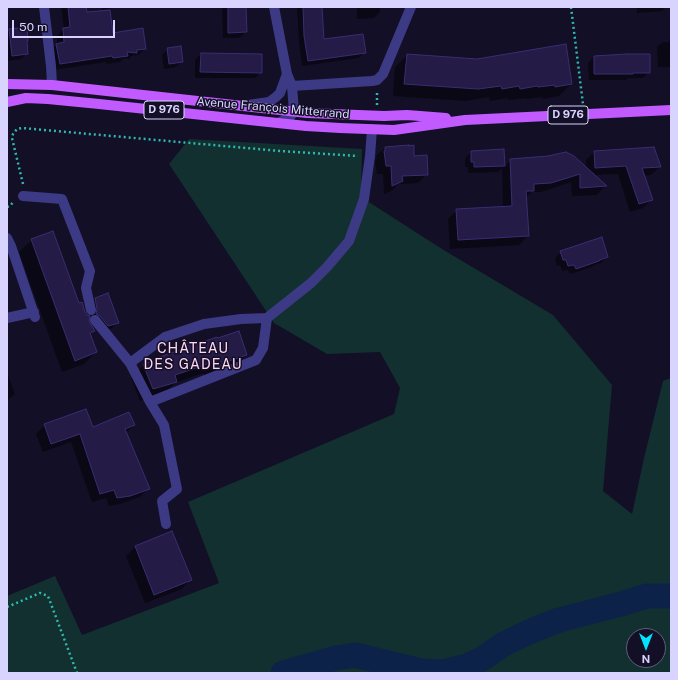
<!DOCTYPE html>
<html>
<head>
<meta charset="utf-8">
<style>
	body { margin:0 }
	#map { position:relative; width:678px; height:680px; overflow:hidden; background:#130f26; font-family:"Public Sans",sans-serif }
	canvas { display:block }
	.frame { position:absolute; inset:0; border:8px solid #d9d4ff; pointer-events:none }
	.north { position:absolute; left:626px; top:628px; width:40px; height:40px; box-sizing:border-box; background:#130f26; border:1px solid #625e7d; border-radius:50%; rotate:180deg; font-size:11px; font-weight:700; line-height:16px; text-align:center; color:#d9d4ff }
	.north::after { content:''; display:block; margin:auto; width:14px; height:18px; background:#00e5ff; clip-path:polygon(50% 0,100% 100%,50% 72%,0 100%) }
	.scale { position:absolute; left:12px; top:20px; width:103px; height:18px; box-sizing:border-box; border:2px solid #d9d4ff; border-top:0; padding-left:5px; font-size:12px; line-height:14px; white-space:nowrap; color:#d9d4ff; -webkit-text-stroke:3px #130f26; paint-order:stroke }
</style>
</head>
<body>
<div id="map">
<canvas width="678" height="680"></canvas>
<div class="frame"></div>
<div class="north">N</div>
<div class="scale">50 m</div>
</div>
<script>
const c = document.querySelector('canvas').getContext('2d');
c.lineJoin = 'round';
function fillPath(path, color) { c.fillStyle = color; c.fill(path, 'evenodd'); }
const shape = rows => new Path2D(rows.map(r => 'M' + r).join(''));
function strokePath(path, color, width, dash) { c.strokeStyle = color; c.lineWidth = width; c.lineCap = dash ? 'butt' : 'round'; c.setLineDash(dash || []); c.stroke(path); }
function label(font, color, halo, rows, align = 'center') {
  c.font = font + ' "Public Sans",sans-serif'; c.lineWidth = 3; c.setLineDash([]); c.textBaseline = 'middle'; c.strokeStyle = halo; c.fillStyle = color; for (const [text, x, y, turn = 0] of rows) {
    c.save(); c.translate(x, y); c.rotate((+turn || 0) * Math.PI / 180); c.textAlign = isNaN(turn) ? turn : align; if (halo) c.strokeText(text, 0, 0); c.fillText(text, 0, 0); c.restore();
  }
}
const green = shape([
	[189,139,362,149,361,197,442,249,553,315,612,385,603,491,632,514,644,458,663,381,671,378,671,673,7,673,7,596,55,576,82,635,219,583,188,502,394,414,400,388,380,352,327,354,274,323,169,164],
	[634,636,658,636,658,660,634,660]
]);
const shadow = shape([
	[61,7,85,7,86,13,112,34,145,49,138,55,131,56,129,59,124,58,120,62,107,64,106,62,53,70,50,51,57,44,57,36,64,29],
	[102,7,118,7,102,10],
	[222,7,245,7,246,32,239,38,223,38],
	[297,7,320,7,323,40,365,52,359,58,302,66,299,42],
	[357,7,380,7,380,12,374,18,357,19],
	[637,7,666,7,662,11,637,13],
	[26,28,27,53,21,59,7,61,7,32,9,30],
	[671,39,671,67,658,67,657,47,663,42,668,42],
	[168,49,182,61,176,67,164,69,162,55],
	[201,54,261,72,255,78,195,78,195,60],
	[408,55,571,84,559,96,543,99,542,97,526,99,525,98,508,100,507,98,490,101,489,97,465,101,393,96,395,67],
	[594,57,649,72,643,78,628,78,626,80,589,80,588,63],
	[385,148,413,157,427,174,418,183,398,184,393,190,384,194,383,174,377,174,375,160,377,159,376,156],
	[503,150,504,167,511,160,586,169,586,160,594,152,660,167,651,175,643,176,652,199,643,208,630,212,618,174,594,175,605,186,597,195,572,196,571,182,541,192,532,192,525,198,528,236,519,245,450,249,448,219,457,210,503,207,502,168,498,172,468,173,468,167,465,167,465,158,471,152],
	[32,240,78,304,88,322,94,331,90,335,96,352,84,364,62,372,19,252],
	[561,252,607,257,601,263,594,265,592,267,570,274,568,270,562,271,560,265,557,266,555,258],
	[95,298,118,322,112,328,102,332,91,320,92,315,89,305],
	[185,345,194,346,246,355,234,367,206,379,203,373,175,383,164,394,140,401,131,378,144,365,179,351],
	[7,373,15,394,7,401],
	[45,425,92,428,134,425,126,433,148,489,140,497,120,504,109,506,106,498,92,502,71,442,43,452,36,434],
	[135,547,191,579,182,589,145,603,126,556]
]);
const river = shape([
	[283,673,336,658,355,655,421,671,443,672,467,666,482,659,504,644,531,631,559,620,621,604,647,596,671,596]
]);
const building = shape([
	[68,7,86,7,87,12,110,10,113,33,143,28,146,49,137,50,137,53,127,52,128,56,113,58,112,56,60,64,56,44,64,42,63,28,70,27,68,7],
	[228,7,246,7,247,32,228,33,228,7],
	[303,7,322,7,324,39,363,34,366,53,308,61,304,36,303,7],
	[27,27,28,41,27,41,28,54,12,56,9,29,27,27],
	[566,44,572,84,555,87,555,85,538,87,537,86,520,89,519,86,502,89,501,86,478,89,404,84,407,54,477,59,566,44],
	[181,46,183,62,169,64,167,48,181,46],
	[201,53,262,54,262,73,200,72,201,53],
	[627,54,650,54,650,73,633,73,633,74,594,74,594,56,627,54],
	[409,145,409,146,414,145,414,156,427,155,428,175,402,176,403,181,392,186,391,166,386,166,384,151,385,151,385,147,409,145],
	[654,147,661,167,642,168,653,200,639,204,626,166,595,168,594,151,654,147],
	[504,149,505,166,474,167,474,162,471,162,471,151,504,149],
	[566,152,574,156,607,186,580,188,580,174,551,183,534,184,534,191,526,191,529,236,458,240,456,209,512,206,510,159,548,156,566,152],
	[53,231,79,303,82,302,85,312,87,315,90,316,89,321,95,331,90,333,97,352,75,361,31,239,53,231],
	[602,237,608,257,600,260,599,261,576,269,574,265,568,266,566,260,563,260,560,251,602,237],
	[108,293,119,323,108,326,100,316,96,314,97,309,95,298,108,293],
	[239,331,247,355,229,361,228,364,218,367,216,361,175,375,177,382,153,389,143,364,156,360,157,358,182,349,184,344,188,342,194,345,217,337,218,338,239,331],
	[86,409,93,427,129,412,135,425,125,429,150,489,130,496,117,498,114,490,100,494,80,434,51,444,44,424,86,409],
	[172,531,192,580,154,595,135,546,172,531]
]);
const path = shape([
	[571,7,583,104],
	[377,105,377,90],
	[23,184,12,138,13,134,17,129,22,128,280,151,358,156],
	[7,207,10,206,14,201],
	[7,607,40,593,48,596,77,673]
]);
const minor = shape([
	[44,7,51,66,52,85],
	[274,7,287,74,292,86,294,111,290,117,280,122],
	[292,86,372,81,377,80,383,74,411,7],
	[248,105,269,102,276,97,280,93,287,74],
	[23,196,62,199,90,271,86,288,91,310],
	[7,238,11,246,35,317],
	[7,318,34,312],
	[95,320,130,363],
	[150,402,256,360,263,348,267,318],
	[166,524,162,501,177,489,164,425,150,402,130,363,165,337,204,324,241,319,267,318,311,283,327,267,349,241,364,199,370,156,372,129]
]);
const major = shape([
	[7,84,52,85,307,113,384,116,407,115,446,118],
	[7,102,26,98,48,99,99,104,306,126,340,128,394,130,465,120,671,110]
]);
const shields = [
	[164,110,40],
	[568,115,40]
];
const shieldNames = [
	["D 976",164,110],
	["D 976",568,115]
];
const streetNames = [
	["Avenue François Mitterrand",273,108,5]
];
const quarterNames = [
	["CHÂTEAU",193,349],
	["DES GADEAU",193,365]
];
fillPath(green, '#12302f');
fillPath(shadow, '#0007');
strokePath(river, '#0c2248', 25);
fillPath(building, '#241b47');
strokePath(building, '#3b2d73', 1);
strokePath(path, '#2fb8b0', 2.5, [2, 3]);
strokePath(minor, '#3d3a85', 10);
strokePath(major, '#c25bff', 10);
for (const [x, y, w] of shields) { const box = new Path2D(); box.roundRect(x - w / 2, y - 9, w, 18, 3); c.fillStyle = '#130f26'; c.fill(box); strokePath(box, '#d9d4ff', 1); }
label('bold 11px', '#d9d4ff', null, shieldNames);
label('12px', '#d9d4ff', '#130f26', streetNames);
c.letterSpacing = '1px';
label('14px', '#ffd6f0', '#130f26', quarterNames);
c.letterSpacing = '0px';
</script>
</body>
</html>
